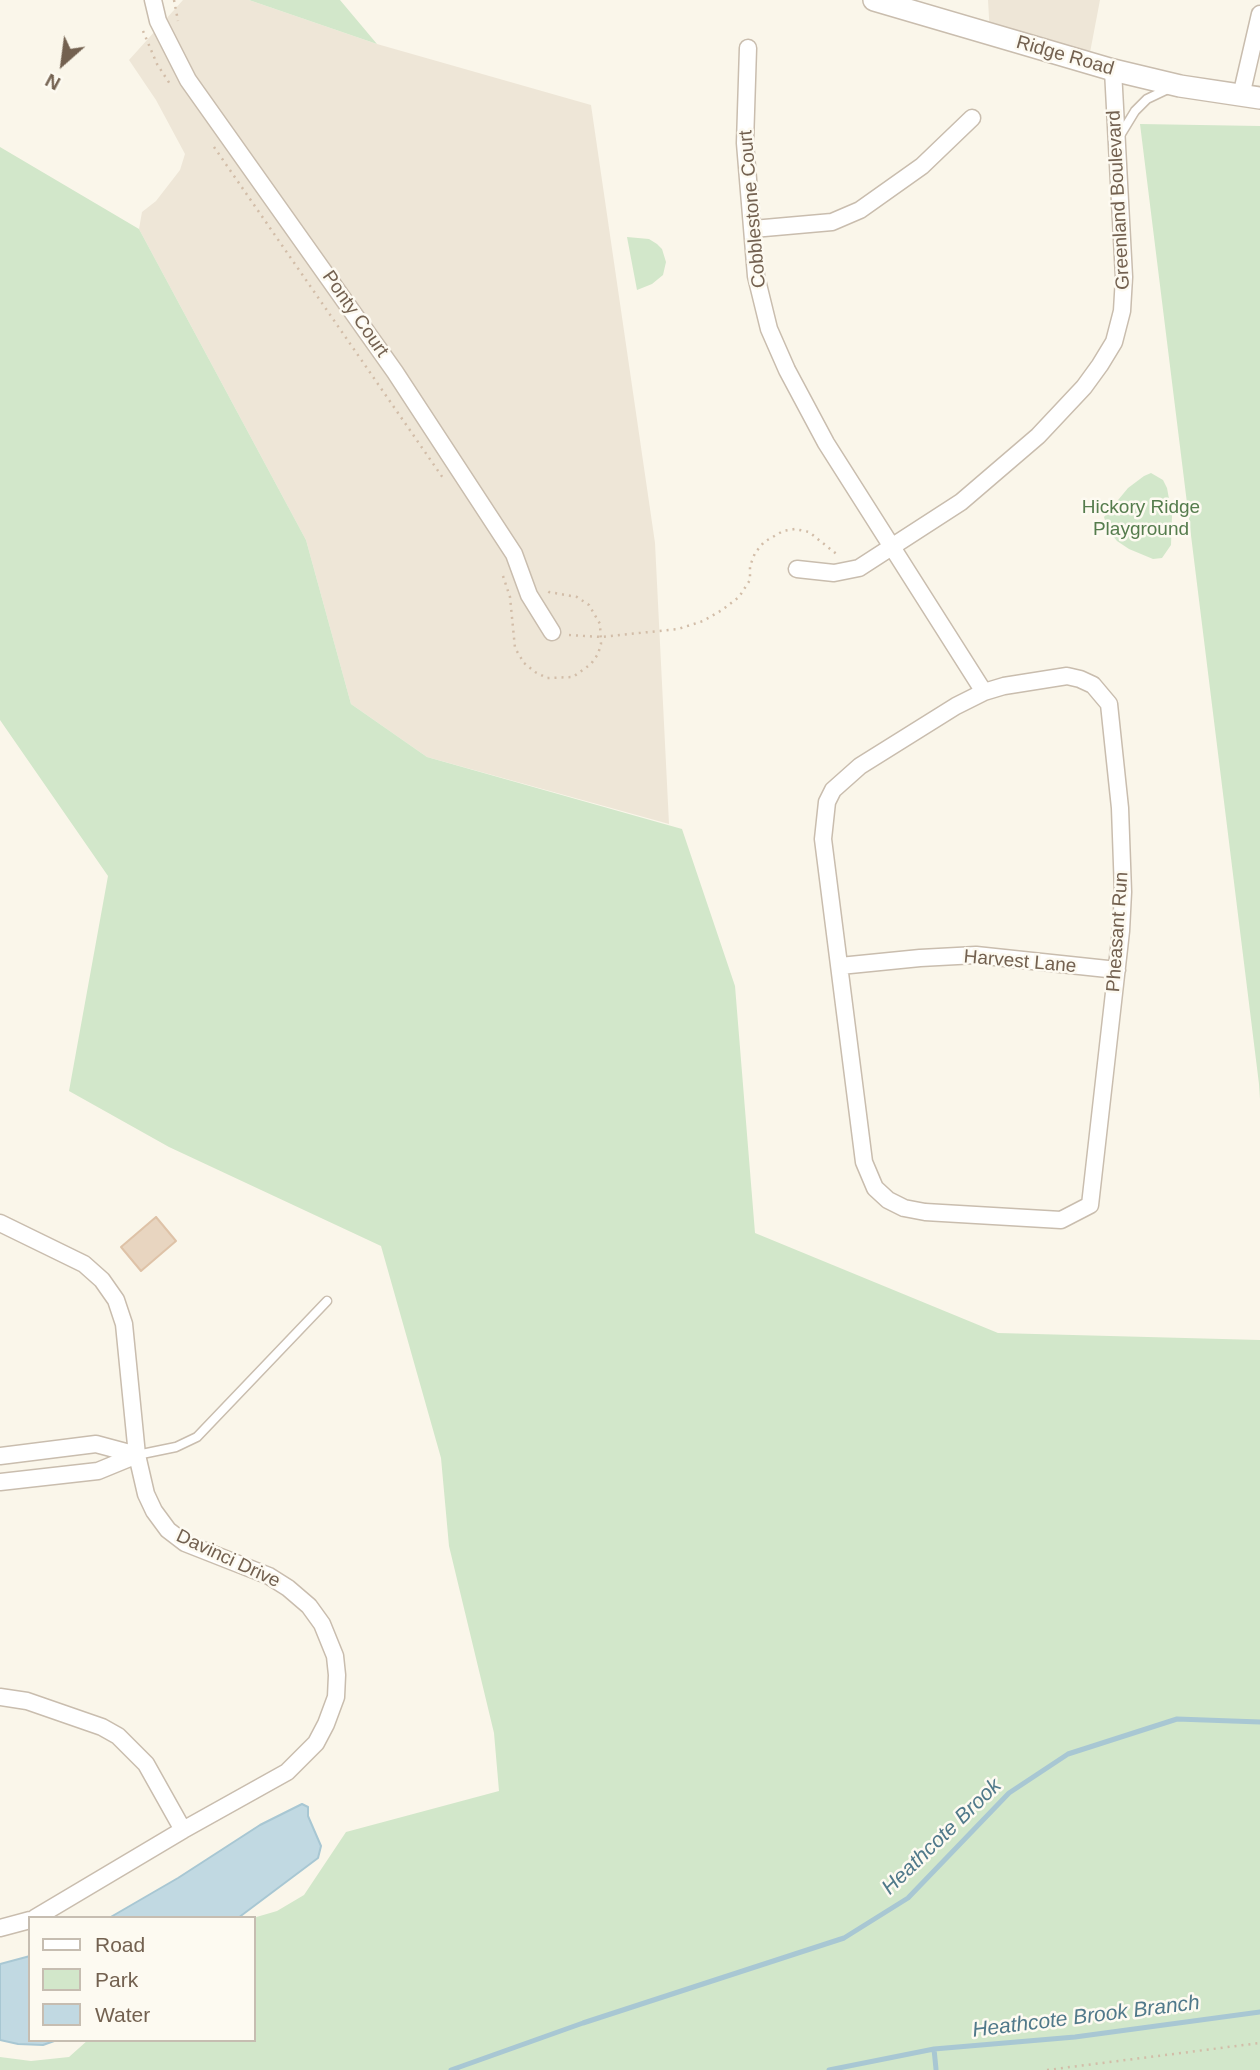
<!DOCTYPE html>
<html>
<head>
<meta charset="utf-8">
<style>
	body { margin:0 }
	#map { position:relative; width:1260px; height:2070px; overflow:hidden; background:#faf6ea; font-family:Arial,sans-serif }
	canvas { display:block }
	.legend { position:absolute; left:28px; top:1916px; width:228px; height:126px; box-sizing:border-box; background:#fdfaf1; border:2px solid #c6bdb1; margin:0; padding:9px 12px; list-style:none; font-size:21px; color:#736150 }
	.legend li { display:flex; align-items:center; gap:14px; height:35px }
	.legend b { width:35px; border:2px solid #c6bdb1 }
	.north { position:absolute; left:28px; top:28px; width:70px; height:70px; -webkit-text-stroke:5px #fdfaf1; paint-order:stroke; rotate:208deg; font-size:19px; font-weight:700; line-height:28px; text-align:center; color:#736150 }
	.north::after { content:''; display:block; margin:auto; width:24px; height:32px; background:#736150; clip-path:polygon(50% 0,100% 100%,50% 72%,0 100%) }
</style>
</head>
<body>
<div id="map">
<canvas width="1260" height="2070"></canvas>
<ul class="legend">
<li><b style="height:9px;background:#fff"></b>Road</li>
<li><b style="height:19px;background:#d2e7ca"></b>Park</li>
<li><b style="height:19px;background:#c1d9e2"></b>Water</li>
</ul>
<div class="north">N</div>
</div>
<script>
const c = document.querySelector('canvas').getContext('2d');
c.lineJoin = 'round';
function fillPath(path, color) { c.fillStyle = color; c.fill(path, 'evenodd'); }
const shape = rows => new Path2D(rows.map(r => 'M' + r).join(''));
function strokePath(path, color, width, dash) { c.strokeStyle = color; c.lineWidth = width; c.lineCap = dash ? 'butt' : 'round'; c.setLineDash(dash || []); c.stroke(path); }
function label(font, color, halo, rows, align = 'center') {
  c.font = font + ' Arial,sans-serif'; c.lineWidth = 5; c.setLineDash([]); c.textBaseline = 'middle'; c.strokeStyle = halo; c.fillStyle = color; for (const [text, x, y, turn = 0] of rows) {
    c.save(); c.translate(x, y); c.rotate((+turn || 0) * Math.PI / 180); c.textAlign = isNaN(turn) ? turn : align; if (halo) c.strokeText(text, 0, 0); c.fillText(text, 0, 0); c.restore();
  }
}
const residential = shape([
	[183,0,249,0,377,44,591,105,655,543,669,824,427,757,351,704,306,540,139,229,142,212,156,201,180,170,185,154,156,100,129,60],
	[988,0,1100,0,1088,63,990,35]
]);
const green = shape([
	[249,0,340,0,377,44],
	[1140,124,1260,126,1260,1099,1259,1084],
	[0,147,139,229,306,540,351,704,427,757,682,829,735,986,755,1233,998,1333,1260,1340,1260,2070,0,2070,0,2057,31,2061,69,2057,88,2040,254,2040,253,1918,277,1911,304,1895,346,1832,499,1791,494,1733,449,1546,441,1458,381,1246,169,1147,69,1091,108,876,0,720],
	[627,237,649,239,657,244,662,249,666,262,663,275,652,284,637,290],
	[1151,473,1163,480,1167,488,1172,515,1171,545,1162,558,1153,559,1129,549,1117,541,1108,530,1104,517,1128,488,1144,476]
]);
const water = shape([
	[302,1804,308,1807,308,1816,321,1846,318,1858,238,1918,109,1918,178,1878,260,1825,302,1804],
	[30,1956,30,2040,57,2040,43,2045,18,2044,0,2040,0,1964,30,1956]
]);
const stream = shape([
	[934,2049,936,2069],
	[451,2070,583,2023,844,1938,908,1898,1009,1793,1068,1754,1177,1719,1260,1722],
	[829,2070,934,2049,1075,2037,1260,2012]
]);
const building = shape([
	[156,1217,176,1241,141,1271,121,1247,156,1217]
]);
const path = shape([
	[174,0,178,21],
	[143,31,157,64,170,84],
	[214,147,443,478],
	[503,576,510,597,515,648,524,663,535,672,547,678,573,677,591,664,598,654,601,644,600,624,589,605,577,597,549,592,545,589],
	[569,635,601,637,678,629,703,621,722,610,739,597,750,580,750,566,755,553,764,542,783,531,795,529,809,532,839,556],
	[1047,2070,1260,2043]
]);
const service = shape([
	[1121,134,1135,111,1147,99,1168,89],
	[137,1455,176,1447,197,1437,327,1301]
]);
const minor = shape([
	[153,0,158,21,188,80,395,372,514,554,529,595,552,632],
	[748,48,745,143,756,276,769,329,787,370,826,443,984,692],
	[1241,96,1260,14],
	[753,229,832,222,860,210,922,166,972,118],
	[797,569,834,573,859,568,961,502,1038,436,1084,387,1100,365,1114,342,1122,311,1124,277,1113,70],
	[1067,676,1080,679,1093,685,1109,704,1120,808,1123,892,1121,931,1090,1205,1061,1220,925,1212,904,1208,888,1200,875,1188,864,1162,823,839,827,802,833,790,860,766,956,706,984,692,1004,686,1067,676],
	[840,966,920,958,976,955,1117,970],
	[0,1223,84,1264,102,1280,116,1300,124,1324,137,1455,146,1494,154,1511,168,1530,185,1543,269,1576,288,1588,309,1606,322,1624,335,1656,337,1675,336,1697,326,1724,316,1743,287,1772,183,1830,35,1918],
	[0,1456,96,1444,137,1455],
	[0,1482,98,1471,137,1455],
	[0,1697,27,1701,102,1727,118,1736,146,1764,183,1830],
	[0,1928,30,1920]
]);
const tertiary = shape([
	[874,0,1113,70,1180,86,1260,98]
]);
const streetNames = [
	["Ridge Road",1065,56,16],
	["Greenland Boulevard",1119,200,-93],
	["Cobblestone Court",753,209,-95],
	["Ponty Court",355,314,55],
	["Pheasant Run",1118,932,-86],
	["Harvest Lane",1020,962,5],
	["Davinci Drive",228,1559,25]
];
const parkNames = [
	["Hickory Ridge",1141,508],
	["Playground",1141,530]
];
const waterNames = [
	["Heathcote Brook",942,1837,-44],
	["Heathcote Brook Branch",1086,2017,-7]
];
fillPath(residential, '#eee6d7');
fillPath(green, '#d2e7ca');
fillPath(water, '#c1d9e2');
strokePath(water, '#a8c7d3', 2);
strokePath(stream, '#a8c7d3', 5);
fillPath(building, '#e8d5c0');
strokePath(building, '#dec2a7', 2);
strokePath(service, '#c9bdae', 11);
strokePath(minor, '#c9bdae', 19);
strokePath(tertiary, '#c9bdae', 24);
strokePath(path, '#d2bda8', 2.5, [2, 5]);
strokePath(service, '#fff', 8);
strokePath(minor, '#fff', 16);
strokePath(tertiary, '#fff', 21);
label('19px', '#736150', '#fdfaf1', streetNames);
label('19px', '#557c4d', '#fdfaf1', parkNames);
label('italic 21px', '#50798a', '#fdfaf1', waterNames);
</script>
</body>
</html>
